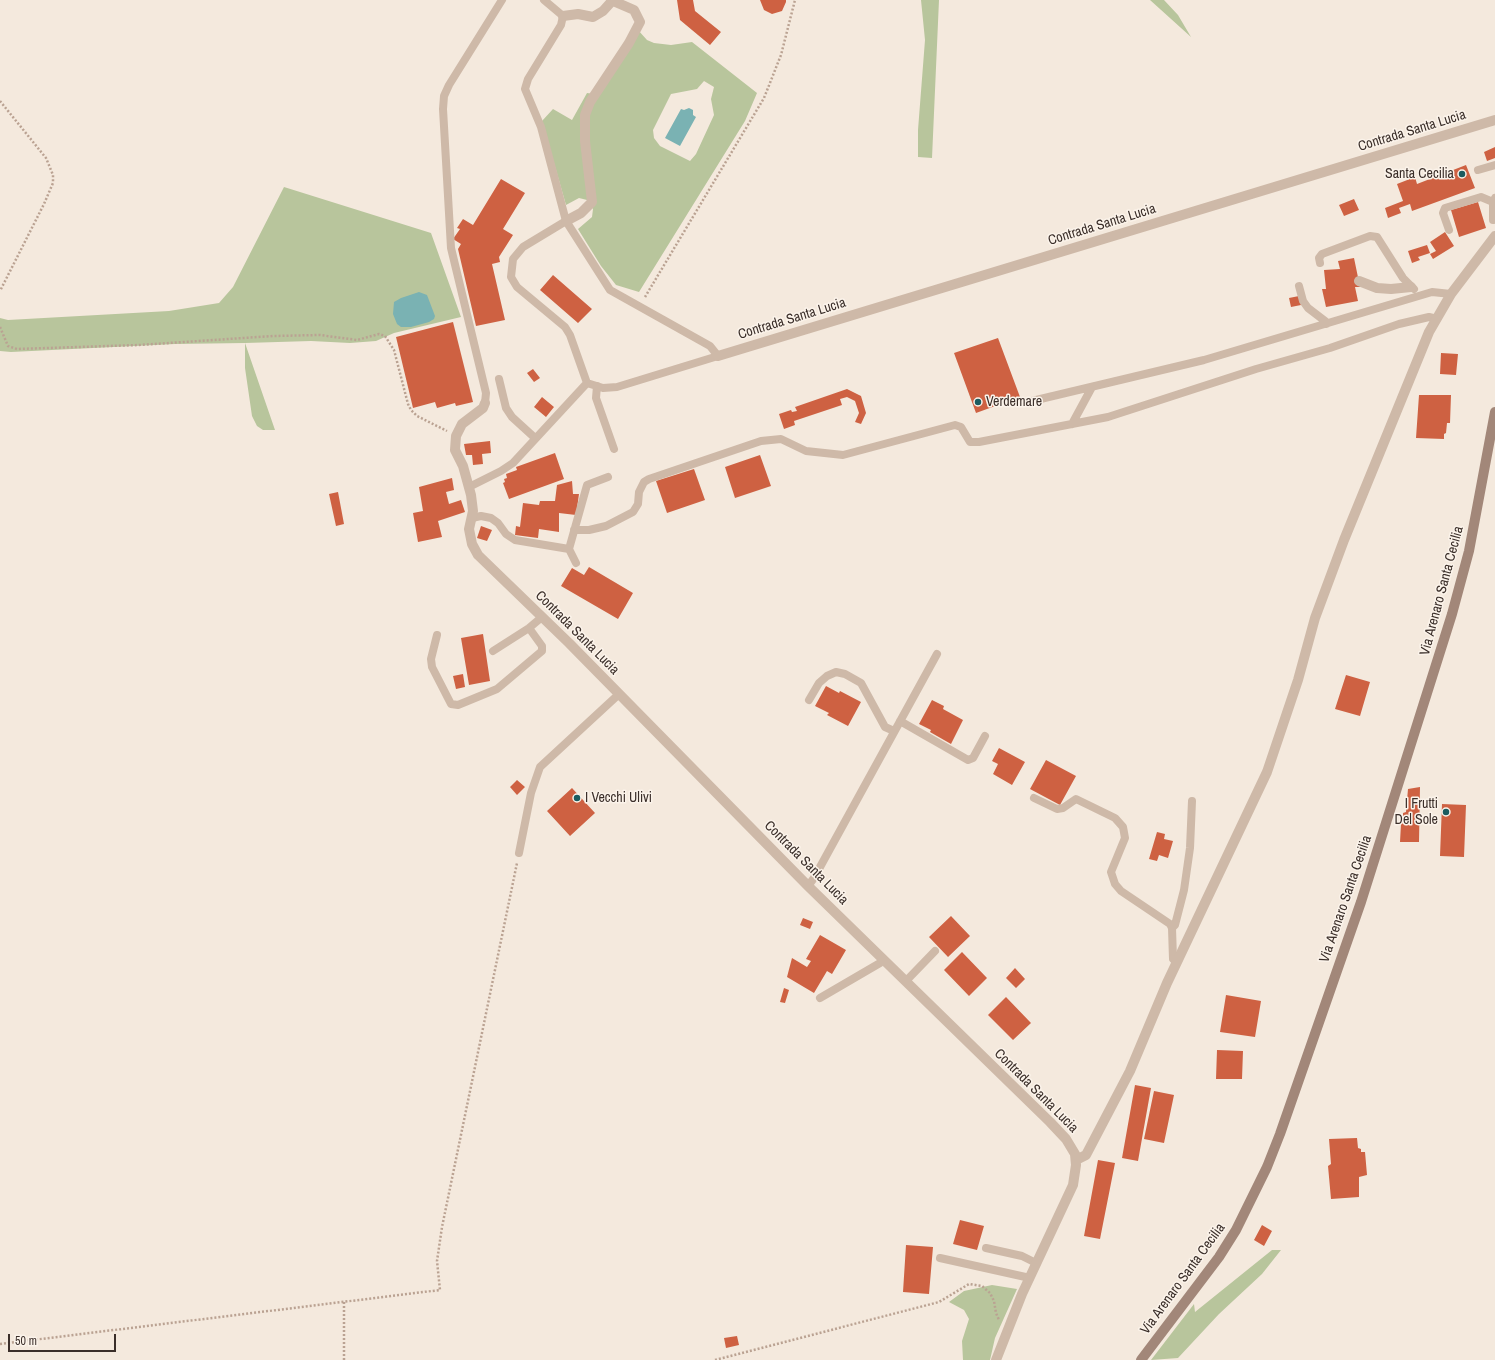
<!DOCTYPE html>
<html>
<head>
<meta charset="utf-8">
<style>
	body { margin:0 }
	#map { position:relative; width:1495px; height:1360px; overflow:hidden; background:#f4e9dd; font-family:"Archivo Narrow",sans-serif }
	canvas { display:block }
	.scale { position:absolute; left:8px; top:1334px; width:108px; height:18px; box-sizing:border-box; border:2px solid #3a2e29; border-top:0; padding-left:5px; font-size:12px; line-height:14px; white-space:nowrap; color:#3a2e29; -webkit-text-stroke:3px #fbf3ea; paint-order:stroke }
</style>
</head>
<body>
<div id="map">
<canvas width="1495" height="1360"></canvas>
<div class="scale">50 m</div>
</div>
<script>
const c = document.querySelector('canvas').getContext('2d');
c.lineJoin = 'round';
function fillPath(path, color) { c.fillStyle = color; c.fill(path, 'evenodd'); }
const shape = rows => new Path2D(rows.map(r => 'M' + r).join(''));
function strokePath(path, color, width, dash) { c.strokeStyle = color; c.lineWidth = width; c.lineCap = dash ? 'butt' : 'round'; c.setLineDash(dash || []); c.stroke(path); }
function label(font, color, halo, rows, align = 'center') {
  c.font = font + ' "Archivo Narrow",sans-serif'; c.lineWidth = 3; c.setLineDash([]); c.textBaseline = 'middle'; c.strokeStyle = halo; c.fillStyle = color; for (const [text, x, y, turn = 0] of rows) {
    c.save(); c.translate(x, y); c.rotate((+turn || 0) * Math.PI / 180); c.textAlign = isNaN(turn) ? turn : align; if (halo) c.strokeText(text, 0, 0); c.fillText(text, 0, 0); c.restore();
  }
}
const green = shape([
	[921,0,939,0,932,158,918,157,918,130,925,40],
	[1150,0,1164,0,1178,15,1191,37],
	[638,30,647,40,654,43,671,45,692,42,757,93,745,121,639,292,616,285,601,266,578,229,592,217,593,209,587,200,579,198,566,205,542,121,553,109,572,120,587,93,594,94],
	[704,81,714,87,711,99,714,115,696,154,690,161,660,146,654,138,653,130,671,94,697,89],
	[284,187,431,233,461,317,394,333,376,341,350,343,311,341,245,343,275,430,263,430,257,426,252,416,245,368,245,343,175,344,11,352,0,351,0,318,8,320,169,311,219,303,233,287],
	[1272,1250,1281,1250,1262,1274,1219,1314,1178,1358,1151,1360,1194,1304,1195,1312],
	[992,1285,1017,1289,995,1338,990,1360,963,1360,962,1341,969,1319,964,1310,949,1302,964,1291]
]);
const water = shape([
	[689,108,693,110,693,115,696,117,680,146,665,138,681,109,684,110],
	[419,292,427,295,435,316,434,319,429,322,411,327,401,327,397,324,393,314,394,302,401,298]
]);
const building = shape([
	[677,0,693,0,695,11,721,32,710,45,680,20],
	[760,0,786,0,786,2,782,11,772,14,764,10],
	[1495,147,1495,158,1487,161,1484,152],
	[1466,165,1475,188,1412,211,1410,204,1399,208,1401,213,1388,218,1385,208,1403,201,1397,184,1415,177,1417,184],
	[501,179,525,193,503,229,513,235,499,257,500,262,492,264,505,320,476,326,458,249,461,244,453,239,460,229,457,228,463,219,473,225],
	[1354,199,1359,210,1344,216,1339,205],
	[1478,202,1486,228,1459,237,1451,210],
	[1445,232,1454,246,1433,259,1430,254,1436,251,1430,242],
	[1427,245,1430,253,1418,257,1420,260,1412,263,1408,251],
	[1354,258,1360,287,1355,287,1358,301,1326,307,1322,289,1326,289,1324,270,1340,269,1338,261],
	[553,275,592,309,578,323,540,290],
	[1299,296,1301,305,1291,307,1289,298],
	[453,322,473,402,456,406,455,403,437,408,435,402,413,408,396,337],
	[998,338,1020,397,976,413,954,353],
	[1441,353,1458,354,1456,375,1440,374],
	[533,369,540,378,534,382,527,373],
	[847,389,861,396,866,413,861,424,855,422,859,413,855,401,847,397,840,399,842,405,794,421,795,425,784,429,779,414,791,410,792,412,797,411,795,407],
	[1419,395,1451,395,1450,423,1447,423,1446,433,1444,434,1444,439,1416,438],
	[542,397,554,407,546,417,534,407],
	[490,441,491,453,482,454,483,464,473,465,472,455,466,455,464,444],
	[555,453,564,479,509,499,503,483,505,482,504,479,507,478,506,474,517,470,516,467],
	[760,455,771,486,735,498,725,467],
	[694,469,705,500,667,513,656,481],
	[452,478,454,490,446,492,449,504,461,500,465,512,438,521,442,537,418,542,413,513,423,511,419,487],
	[572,481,573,494,579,494,576,515,559,513,559,532,539,529,538,538,515,535,516,526,520,527,523,503,539,505,540,501,555,501,557,485],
	[338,492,344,524,336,526,329,494],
	[481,526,492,530,487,541,477,538],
	[589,567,633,593,618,619,561,586,572,568,584,575],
	[483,634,490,681,469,685,461,638],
	[463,674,465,687,456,689,453,676],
	[1346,675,1370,682,1360,716,1335,709],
	[826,686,839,693,840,691,861,702,848,726,827,715,829,713,815,706],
	[932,700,944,706,943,709,963,720,951,744,930,732,931,730,919,724],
	[999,748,1025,762,1012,785,993,774,998,764,992,761],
	[1046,760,1076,776,1060,805,1030,789],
	[517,780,525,787,517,795,510,787],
	[1420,787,1419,842,1400,842,1401,824,1403,823,1403,813,1406,812,1408,789],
	[572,788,595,813,570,836,547,811],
	[1442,804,1466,805,1464,857,1440,856],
	[1157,832,1165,834,1164,839,1173,841,1168,858,1159,855,1157,861,1149,859],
	[951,916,970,936,948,957,929,937],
	[803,918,813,922,810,929,800,925],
	[820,935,846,950,832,974,827,971,814,993,787,977,792,958,807,967,811,961,806,959],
	[962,952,987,978,969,996,944,970],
	[1015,968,1025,979,1016,988,1006,978],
	[784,988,789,990,785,1003,780,1002],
	[1226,995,1261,1001,1255,1037,1220,1032],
	[1006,997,1031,1023,1013,1040,988,1015],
	[1217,1050,1243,1051,1242,1079,1216,1079],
	[1135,1085,1151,1088,1138,1161,1122,1158],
	[1154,1091,1174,1095,1164,1143,1144,1139],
	[1357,1138,1358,1148,1361,1149,1361,1152,1365,1152,1367,1175,1359,1177,1359,1197,1331,1199,1328,1166,1331,1164,1329,1139],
	[1098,1160,1115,1163,1100,1239,1084,1236],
	[960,1220,984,1226,977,1250,953,1244],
	[1262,1225,1272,1231,1264,1246,1254,1240],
	[906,1245,933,1247,929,1294,903,1292],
	[737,1336,739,1345,726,1348,724,1338]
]);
const path = shape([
	[0,101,46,158,53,175,53,183,44,204,0,291],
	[645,297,764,98,781,55,795,0],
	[0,327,8,346,17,349,139,345,273,336,320,335,357,340,379,334,385,336,394,350,408,404,411,410,417,416,447,431],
	[344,1302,344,1360],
	[0,1344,440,1290,437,1261,442,1227,517,863],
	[715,1360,939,1302,969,1284,982,1286,990,1293,994,1301,996,1313,999,1320]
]);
const lane = shape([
	[544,0,563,16,561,25,528,79,525,89,541,127,566,221,610,290,710,346,718,356,617,387,603,388,587,383],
	[1478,170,1495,165],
	[1493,220,1493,202,1495,198],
	[1449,230,1443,213,1445,208,1481,197,1493,202],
	[1320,263,1319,258,1322,254,1370,236,1377,237,1403,278,1414,289],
	[1299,286,1303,301,1308,308,1325,321,1326,324],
	[499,379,506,408,512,417,535,438],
	[597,386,596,398,614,449],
	[1032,401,1204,360,1432,292,1451,294],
	[485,403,486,393,451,248,443,109,444,96,449,85,502,0],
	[1072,424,1092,387],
	[469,487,501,471,513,463,587,383,570,335,565,327,517,287,511,277,513,259,523,247,566,221],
	[472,518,481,516,491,518,498,523,506,534,515,540,569,549],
	[574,530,589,530,606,526,633,512,638,504,639,492,644,482,649,479,761,441,781,439,806,451,843,455,955,425,961,427,970,442,979,442,1108,417,1256,369,1330,348,1399,324,1429,317,1437,319],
	[576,563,569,549,587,485,608,477],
	[437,635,431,659,432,667,451,704,458,705,497,689,542,651,542,646,529,628],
	[493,651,529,628,542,617],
	[809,700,819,683,827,676,836,672,845,674,861,683,885,727,894,731],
	[900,721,968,760,973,758,985,736],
	[1034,798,1057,809,1063,808,1076,799,1115,818,1123,827,1125,838,1111,872,1115,884,1121,891,1170,924,1172,928,1173,959,1177,963],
	[519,853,531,793,540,767,618,695],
	[808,886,814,878,937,654],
	[1172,928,1175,925,1184,890,1190,848,1192,801],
	[906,981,935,951],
	[820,998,880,963,883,959],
	[986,1248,1022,1256,1036,1263],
	[940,1258,1030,1278]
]);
const street = shape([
	[563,16,578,14,593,17,603,11,613,0],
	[566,221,581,213,592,202,585,141,585,115,590,102,629,43,640,22,634,10,613,1],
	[1359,281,1377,288,1391,289,1411,287],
	[718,356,1495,120],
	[485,403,483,408,462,424,456,436,455,450,463,466,471,495,473,511,469,529,472,544,478,555,569,643,808,886,1050,1122,1066,1139,1075,1154,1076,1165,1073,1185,1022,1294,996,1360],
	[1076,1160,1086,1155,1130,1071,1167,983,1267,772,1298,680,1315,618,1344,540,1429,332,1451,294,1495,236]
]);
const secondary = shape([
	[1141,1360,1219,1257,1236,1230,1267,1167,1280,1134,1361,902,1452,614,1469,551,1495,412]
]);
const markers = [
	[1462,174,4,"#1b5b5f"],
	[978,402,4,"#1b5b5f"],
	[577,798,4,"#1b5b5f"],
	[1446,812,4,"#1b5b5f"]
];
const streetNames = [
	["Contrada Santa Lucia",1412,131,-17],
	["Contrada Santa Lucia",1102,225,-17],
	["Contrada Santa Lucia",792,319,-17],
	["Via Arenaro Santa Cecilia",1442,591,-75],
	["Contrada Santa Lucia",577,633,45],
	["Contrada Santa Lucia",806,863,45],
	["Via Arenaro Santa Cecilia",1346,899,-71],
	["Contrada Santa Lucia",1036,1091,45],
	["Via Arenaro Santa Cecilia",1183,1279,-54]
];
const poiNames = [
	["Santa Cecilia",1454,174],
	["Verdemare",986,402,"left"],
	["I Vecchi Ulivi",585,798,"left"],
	["I Frutti",1438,804],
	["Del Sole",1438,820]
];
fillPath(green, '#b8c59c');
fillPath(water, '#7ab2b3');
fillPath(building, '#ce6142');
strokePath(path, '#baa292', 2.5, [2, 2]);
strokePath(lane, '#ceb9a8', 8);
strokePath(street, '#ceb9a8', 10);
strokePath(secondary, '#a28779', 10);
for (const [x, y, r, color] of markers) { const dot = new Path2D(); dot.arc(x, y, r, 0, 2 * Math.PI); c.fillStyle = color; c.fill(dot); strokePath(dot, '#fbf3ea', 1.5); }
label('14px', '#3a2e29', '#fbf3ea', streetNames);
label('14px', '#3a2e29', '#fbf3ea', poiNames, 'right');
</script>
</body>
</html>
